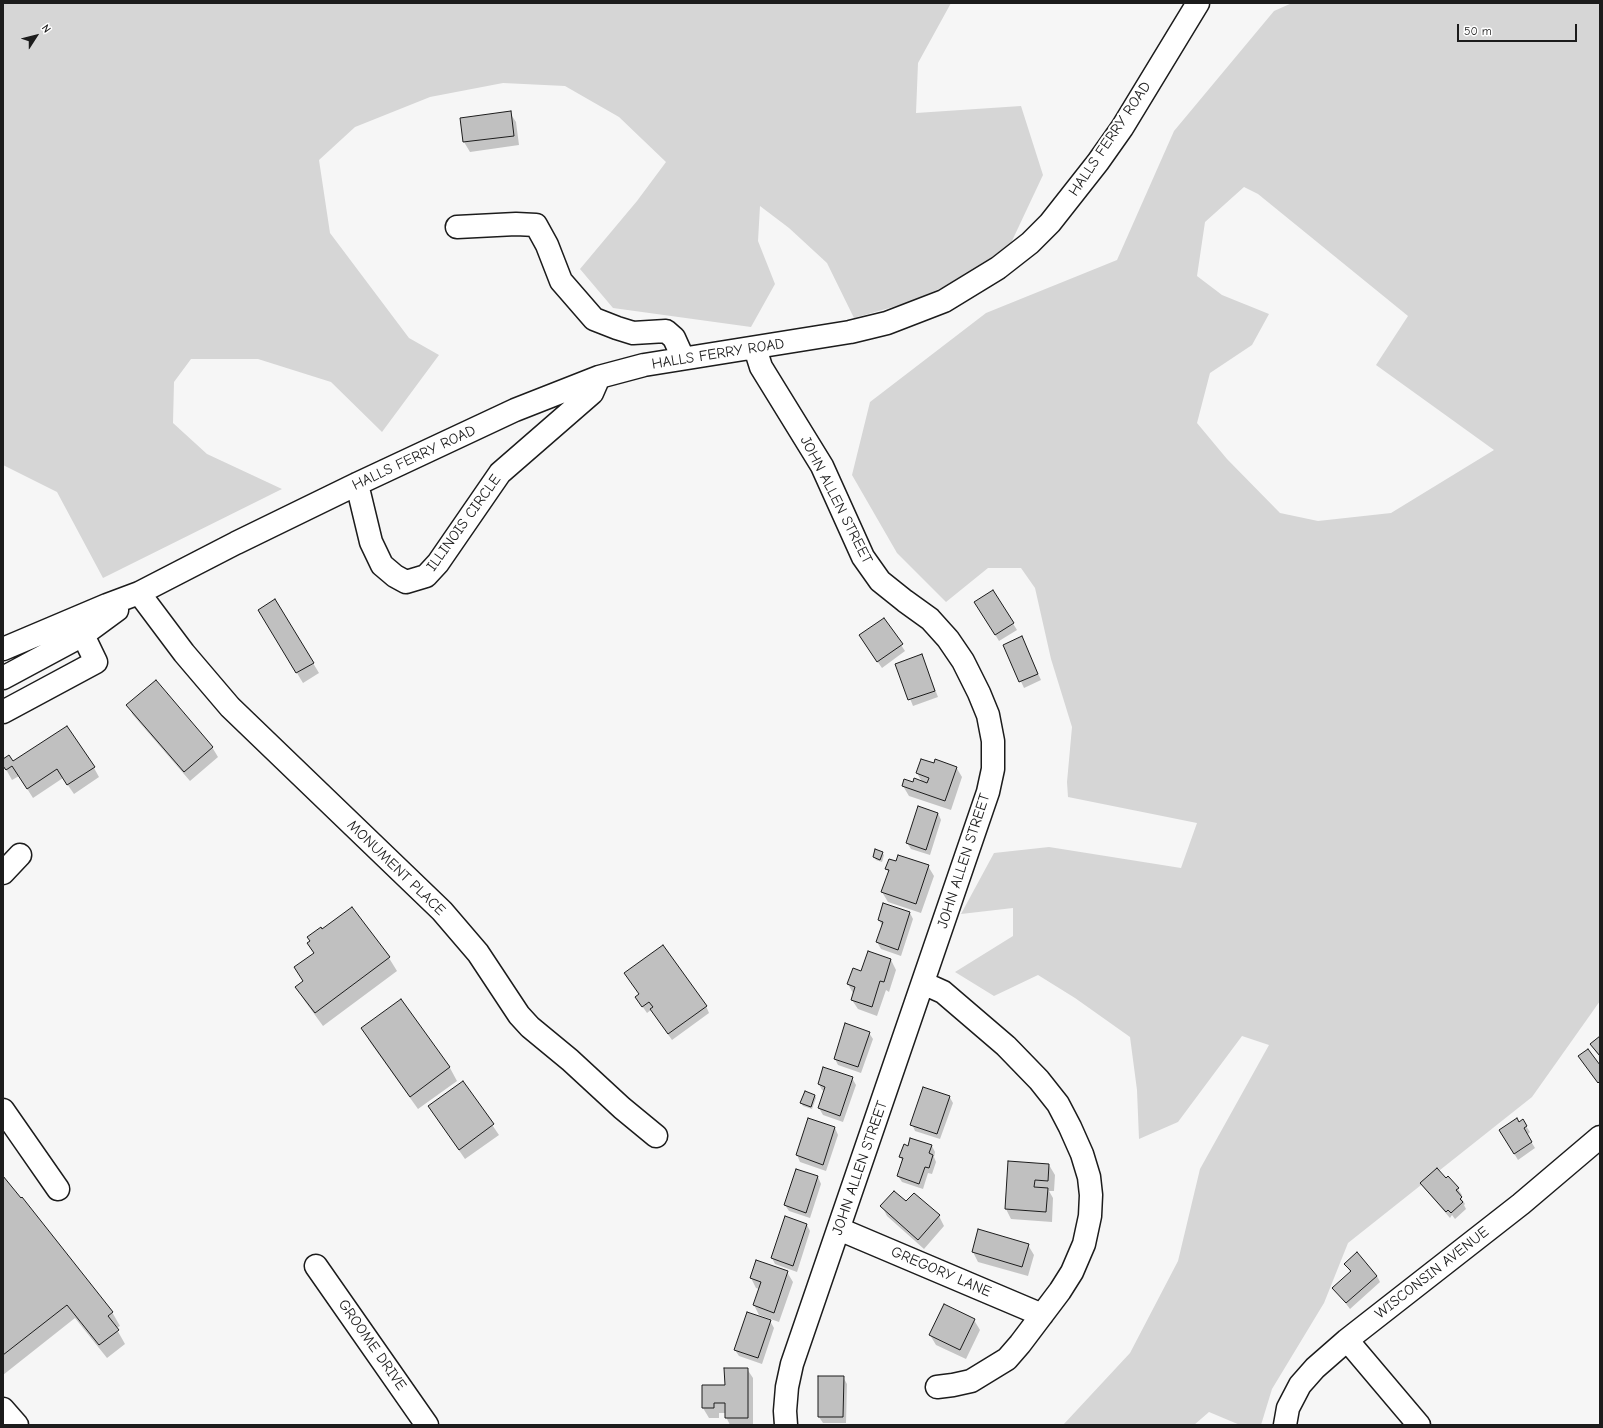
<!DOCTYPE html>
<html>
<head>
<meta charset="utf-8">
<style>
	body { margin:0 }
	#map { position:relative; width:1603px; height:1428px; overflow:hidden; background:#f6f6f6; font-family:"Comic Neue",sans-serif }
	canvas { display:block }
	.frame { position:absolute; inset:0; border:4px solid #1c1c1c; pointer-events:none }
	.north { position:absolute; left:16px; top:16px; width:40px; height:40px; -webkit-text-stroke:3px #fff; paint-order:stroke; rotate:54deg; font-size:11px; font-weight:700; line-height:16px; text-align:center; color:#1c1c1c }
	.north::after { content:''; display:block; margin:auto; width:14px; height:18px; background:#1c1c1c; clip-path:polygon(50% 0,100% 100%,50% 72%,0 100%) }
	.scale { position:absolute; left:1457px; top:24px; width:120px; height:18px; box-sizing:border-box; border:2px solid #1c1c1c; border-top:0; padding-left:5px; font-size:12px; line-height:14px; white-space:nowrap; color:#1c1c1c; -webkit-text-stroke:3px #fff; paint-order:stroke }
</style>
</head>
<body>
<div id="map">
<canvas width="1603" height="1428"></canvas>
<div class="frame"></div>
<div class="north">N</div>
<div class="scale">50 m</div>
</div>
<script>
const c = document.querySelector('canvas').getContext('2d');
c.lineJoin = 'round';
function fillPath(path, color) { c.fillStyle = color; c.fill(path, 'evenodd'); }
const shape = rows => new Path2D(rows.map(r => 'M' + r).join(''));
function strokePath(path, color, width, dash) { c.strokeStyle = color; c.lineWidth = width; c.lineCap = dash ? 'butt' : 'round'; c.setLineDash(dash || []); c.stroke(path); }
function label(font, color, halo, rows, align = 'center') {
  c.font = font + ' "Comic Neue",sans-serif'; c.lineWidth = 4; c.setLineDash([]); c.textBaseline = 'middle'; c.strokeStyle = halo; c.fillStyle = color; for (const [text, x, y, turn = 0] of rows) {
    c.save(); c.translate(x, y); c.rotate((+turn || 0) * Math.PI / 180); c.textAlign = isNaN(turn) ? turn : align; if (halo) c.strokeText(text, 0, 0); c.fillText(text, 0, 0); c.restore();
  }
}
const green = shape([
	[3,3,951,3,918,63,916,113,1021,106,1043,175,1011,243,964,278,907,303,854,318,827,263,789,228,760,206,758,241,775,284,751,327,613,308,580,269,637,201,666,162,619,117,565,86,503,83,430,97,355,127,319,160,330,233,409,338,439,355,382,432,331,382,258,359,191,359,174,382,173,423,207,454,282,489,103,578,57,492,3,465],
	[1292,3,1600,3,1600,1001,1532,1097,1348,1243,1324,1303,1272,1389,1261,1425,1240,1425,1209,1412,1194,1425,1063,1425,1130,1353,1178,1261,1200,1169,1269,1045,1242,1036,1178,1122,1139,1139,1137,1090,1130,1037,1075,998,1038,975,994,996,955,972,1013,936,1013,908,961,914,994,853,1049,847,1181,868,1197,823,1068,797,1067,782,1072,727,1051,659,1035,588,1021,568,988,568,946,602,897,553,852,475,870,402,986,313,1117,260,1174,131,1274,11],
	[1244,187,1258,194,1408,316,1376,365,1494,450,1391,513,1318,521,1280,513,1227,459,1197,423,1210,373,1252,345,1269,314,1222,295,1197,276,1205,222]
]);
const shadow = shape([
	[510,113,516,122,519,145,470,152,464,142],
	[993,591,1017,630,999,641,975,602],
	[884,619,905,651,882,668,864,642],
	[265,620,313,663,319,673,303,683],
	[1025,644,1041,680,1024,688,1004,645],
	[922,656,938,697,913,706,896,664],
	[127,705,212,747,218,757,190,781,133,715],
	[3,761,13,763,94,768,99,777,74,794,63,778,33,798,19,776,12,780,3,764],
	[934,764,956,767,962,777,951,810,909,796,903,786,922,782,917,773],
	[938,813,941,820,930,855,911,849,907,843],
	[882,853,884,855,882,862,876,860,874,857],
	[896,862,928,866,934,876,921,913,888,902,882,892,889,873,886,868],
	[884,904,910,913,913,919,901,956,881,949,877,942,882,926,879,920],
	[352,909,389,958,397,971,323,1026,304,1000,297,987,304,982,314,954,308,943,322,931],
	[868,952,891,960,896,970,889,992,886,990,877,1016,858,1009,852,1000,854,995,848,984,853,969,862,972],
	[640,994,706,1006,709,1013,672,1040,651,1010,647,1013,640,1003],
	[401,1000,450,1068,457,1081,418,1109,370,1042,362,1028],
	[869,1033,873,1039,861,1073,838,1065,835,1059],
	[1600,1037,1600,1057,1591,1045],
	[852,1078,856,1085,843,1122,823,1115,819,1108,825,1091,822,1090,819,1084],
	[463,1082,499,1135,465,1159,429,1107],
	[815,1095,816,1098,812,1109,803,1106,801,1103],
	[949,1096,953,1103,940,1139,915,1131,912,1124],
	[809,1119,835,1128,838,1135,826,1171,800,1162,797,1155],
	[1519,1123,1526,1126,1530,1132,1527,1135,1535,1148,1518,1160,1504,1137],
	[932,1146,935,1152,934,1157,936,1162,932,1174,928,1173,923,1189,902,1182,898,1176,903,1162,900,1157,908,1147],
	[1009,1163,1049,1165,1055,1175,1054,1191,1049,1191,1053,1198,1052,1222,1011,1219,1006,1209],
	[797,1170,818,1177,821,1184,810,1218,789,1211,785,1205],
	[3,1177,112,1312,120,1326,116,1328,125,1344,107,1358,75,1318,3,1375],
	[1446,1179,1458,1189,1462,1195,1460,1196,1465,1204,1464,1205,1466,1209,1455,1219,1452,1215,1450,1218,1425,1189,1421,1183],
	[906,1203,939,1216,944,1226,924,1249,887,1216,882,1206],
	[807,1225,810,1231,797,1272,775,1264,772,1258],
	[1028,1245,1034,1255,1028,1276,978,1262,973,1252],
	[1345,1264,1377,1276,1380,1282,1350,1309,1334,1288,1351,1273],
	[787,1272,793,1282,779,1322,759,1315,754,1305,759,1289,756,1288,751,1278],
	[974,1320,980,1330,966,1359,936,1345,930,1335],
	[770,1321,774,1328,762,1364,739,1356,735,1350],
	[747,1369,753,1378,753,1425,730,1425,726,1417,726,1413,719,1413,719,1418,709,1418,703,1408,726,1386],
	[843,1377,847,1384,846,1423,823,1423,819,1417]
]);
const building = shape([
	[511,111,514,136,463,142,460,118,511,111],
	[993,590,1014,623,995,635,974,602,993,590],
	[275,599,314,663,296,673,258,610,275,599],
	[884,618,903,644,877,662,859,635,884,618],
	[1022,636,1038,674,1019,682,1003,645,1022,636],
	[922,654,935,691,908,700,895,664,922,654],
	[156,680,213,747,184,772,126,705,156,680],
	[67,726,95,767,67,785,57,769,27,789,12,766,6,770,3,766,3,759,9,755,13,761,67,726],
	[921,759,934,763,935,759,957,767,945,801,902,786,904,779,913,782,914,778,927,783,929,778,916,773,921,759],
	[918,806,938,813,926,850,906,843,918,806],
	[875,849,883,852,880,860,873,857,875,849],
	[898,855,929,865,916,904,881,892,889,870,885,869,889,859,896,861,898,855],
	[883,903,910,912,898,950,876,942,883,922,878,920,883,903],
	[352,907,390,957,315,1013,295,987,303,981,294,967,314,953,307,943,310,941,307,937,321,927,322,929,352,907],
	[663,945,707,1006,668,1034,650,1009,653,1007,649,1002,642,1007,635,997,639,994,624,973,663,945],
	[868,951,891,959,884,982,880,981,872,1007,851,1000,855,987,847,984,853,968,861,971,868,951],
	[401,999,450,1067,410,1097,361,1028,401,999],
	[845,1023,870,1032,858,1067,834,1059,845,1023],
	[1600,1036,1600,1056,1590,1044,1600,1036],
	[1588,1049,1600,1065,1600,1081,1598,1083,1578,1056,1588,1049],
	[823,1067,853,1077,840,1116,818,1108,825,1087,818,1084,823,1067],
	[463,1081,494,1124,459,1150,428,1106,463,1081],
	[923,1087,950,1096,937,1134,910,1125,923,1087],
	[805,1091,815,1095,811,1107,800,1103,805,1091],
	[808,1118,835,1127,823,1165,796,1155,808,1118],
	[1517,1118,1519,1122,1523,1119,1527,1126,1524,1128,1532,1142,1514,1154,1499,1130,1517,1118],
	[910,1138,932,1145,929,1153,933,1155,929,1168,925,1167,919,1184,897,1176,903,1158,899,1157,904,1144,908,1146,910,1138],
	[1008,1161,1049,1164,1048,1181,1035,1180,1034,1187,1048,1188,1046,1212,1005,1209,1008,1161],
	[1437,1168,1446,1178,1448,1176,1459,1188,1456,1190,1462,1197,1460,1199,1463,1202,1451,1213,1448,1210,1446,1212,1420,1183,1437,1168],
	[796,1169,818,1176,806,1213,784,1205,796,1169],
	[3,1176,21,1198,22,1197,113,1312,108,1316,119,1330,99,1345,67,1305,3,1355,3,1176],
	[894,1191,906,1201,914,1193,940,1215,918,1240,880,1206,894,1191],
	[785,1216,807,1224,793,1266,771,1258,785,1216],
	[978,1229,1029,1244,1022,1267,972,1252,978,1229],
	[1357,1252,1377,1276,1346,1303,1332,1288,1351,1271,1344,1264,1357,1252],
	[756,1260,788,1271,774,1313,753,1305,761,1282,750,1278,756,1260],
	[944,1304,975,1319,960,1350,929,1335,944,1304],
	[747,1312,771,1320,758,1358,734,1350,747,1312],
	[724,1368,748,1368,748,1418,725,1418,725,1403,714,1403,714,1408,702,1408,702,1385,725,1385,724,1368],
	[818,1376,844,1376,843,1417,818,1417,818,1376]
]);
const minor = shape([
	[457,227,516,224,536,225,547,245,561,281,594,319,617,328,633,333,666,331,674,338,683,358],
	[755,348,761,367,822,466,863,557,880,581,905,601,930,619,948,639,963,661,979,693,988,715,993,741,993,769,988,792,792,1364,787,1387,785,1411,786,1425],
	[357,484,371,542,382,565,395,576,406,582,426,576,438,563,500,473,592,393,599,377],
	[139,593,184,653,230,707,442,911,478,953,519,1015,530,1027,570,1060,622,1108,656,1136],
	[3,649,107,605,139,593,236,543,357,484,515,410,599,377,644,365,850,332,887,323,944,301,998,268,1030,243,1050,223,1098,162,1122,128,1198,3],
	[3,678,83,635,117,610],
	[3,712,96,662,83,635],
	[3,873,20,855],
	[923,983,943,992,1006,1046,1039,1080,1058,1104,1070,1127,1082,1154,1089,1177,1091,1195,1090,1216,1084,1244,1072,1272,1060,1291,1020,1344,1007,1359,971,1381,953,1385,937,1387],
	[3,1110,58,1189],
	[839,1229,1042,1315],
	[316,1266,427,1425],
	[1347,1340,1419,1425],
	[3,1409,17,1425],
	[1285,1425,1288,1408,1300,1385,1315,1368,1347,1340,1521,1204,1600,1137]
]);
const streetNames = [
	["HALLS FERRY ROAD",1110,139,-56],
	["HALLS FERRY ROAD",718,354,-9],
	["HALLS FERRY ROAD",414,458,-25],
	["JOHN ALLEN STREET",836,500,63],
	["ILLINOIS CIRCLE",464,523,-54],
	["JOHN ALLEN STREET",964,861,-72],
	["MONUMENT PLACE",396,868,44],
	["JOHN ALLEN STREET",860,1168,-71],
	["GREGORY LANE",941,1272,23],
	["WISCONSIN AVENUE",1432,1273,-38],
	["GROOME DRIVE",372,1345,55]
];
fillPath(green, '#d6d6d6');
fillPath(shadow, '#0003');
fillPath(building, '#c0c0c0');
strokePath(building, '#1c1c1c', 1);
strokePath(minor, '#1c1c1c', 25);
strokePath(minor, '#fff', 22);
label('15px', '#1c1c1c', '#fff', streetNames);
</script>
</body>
</html>
